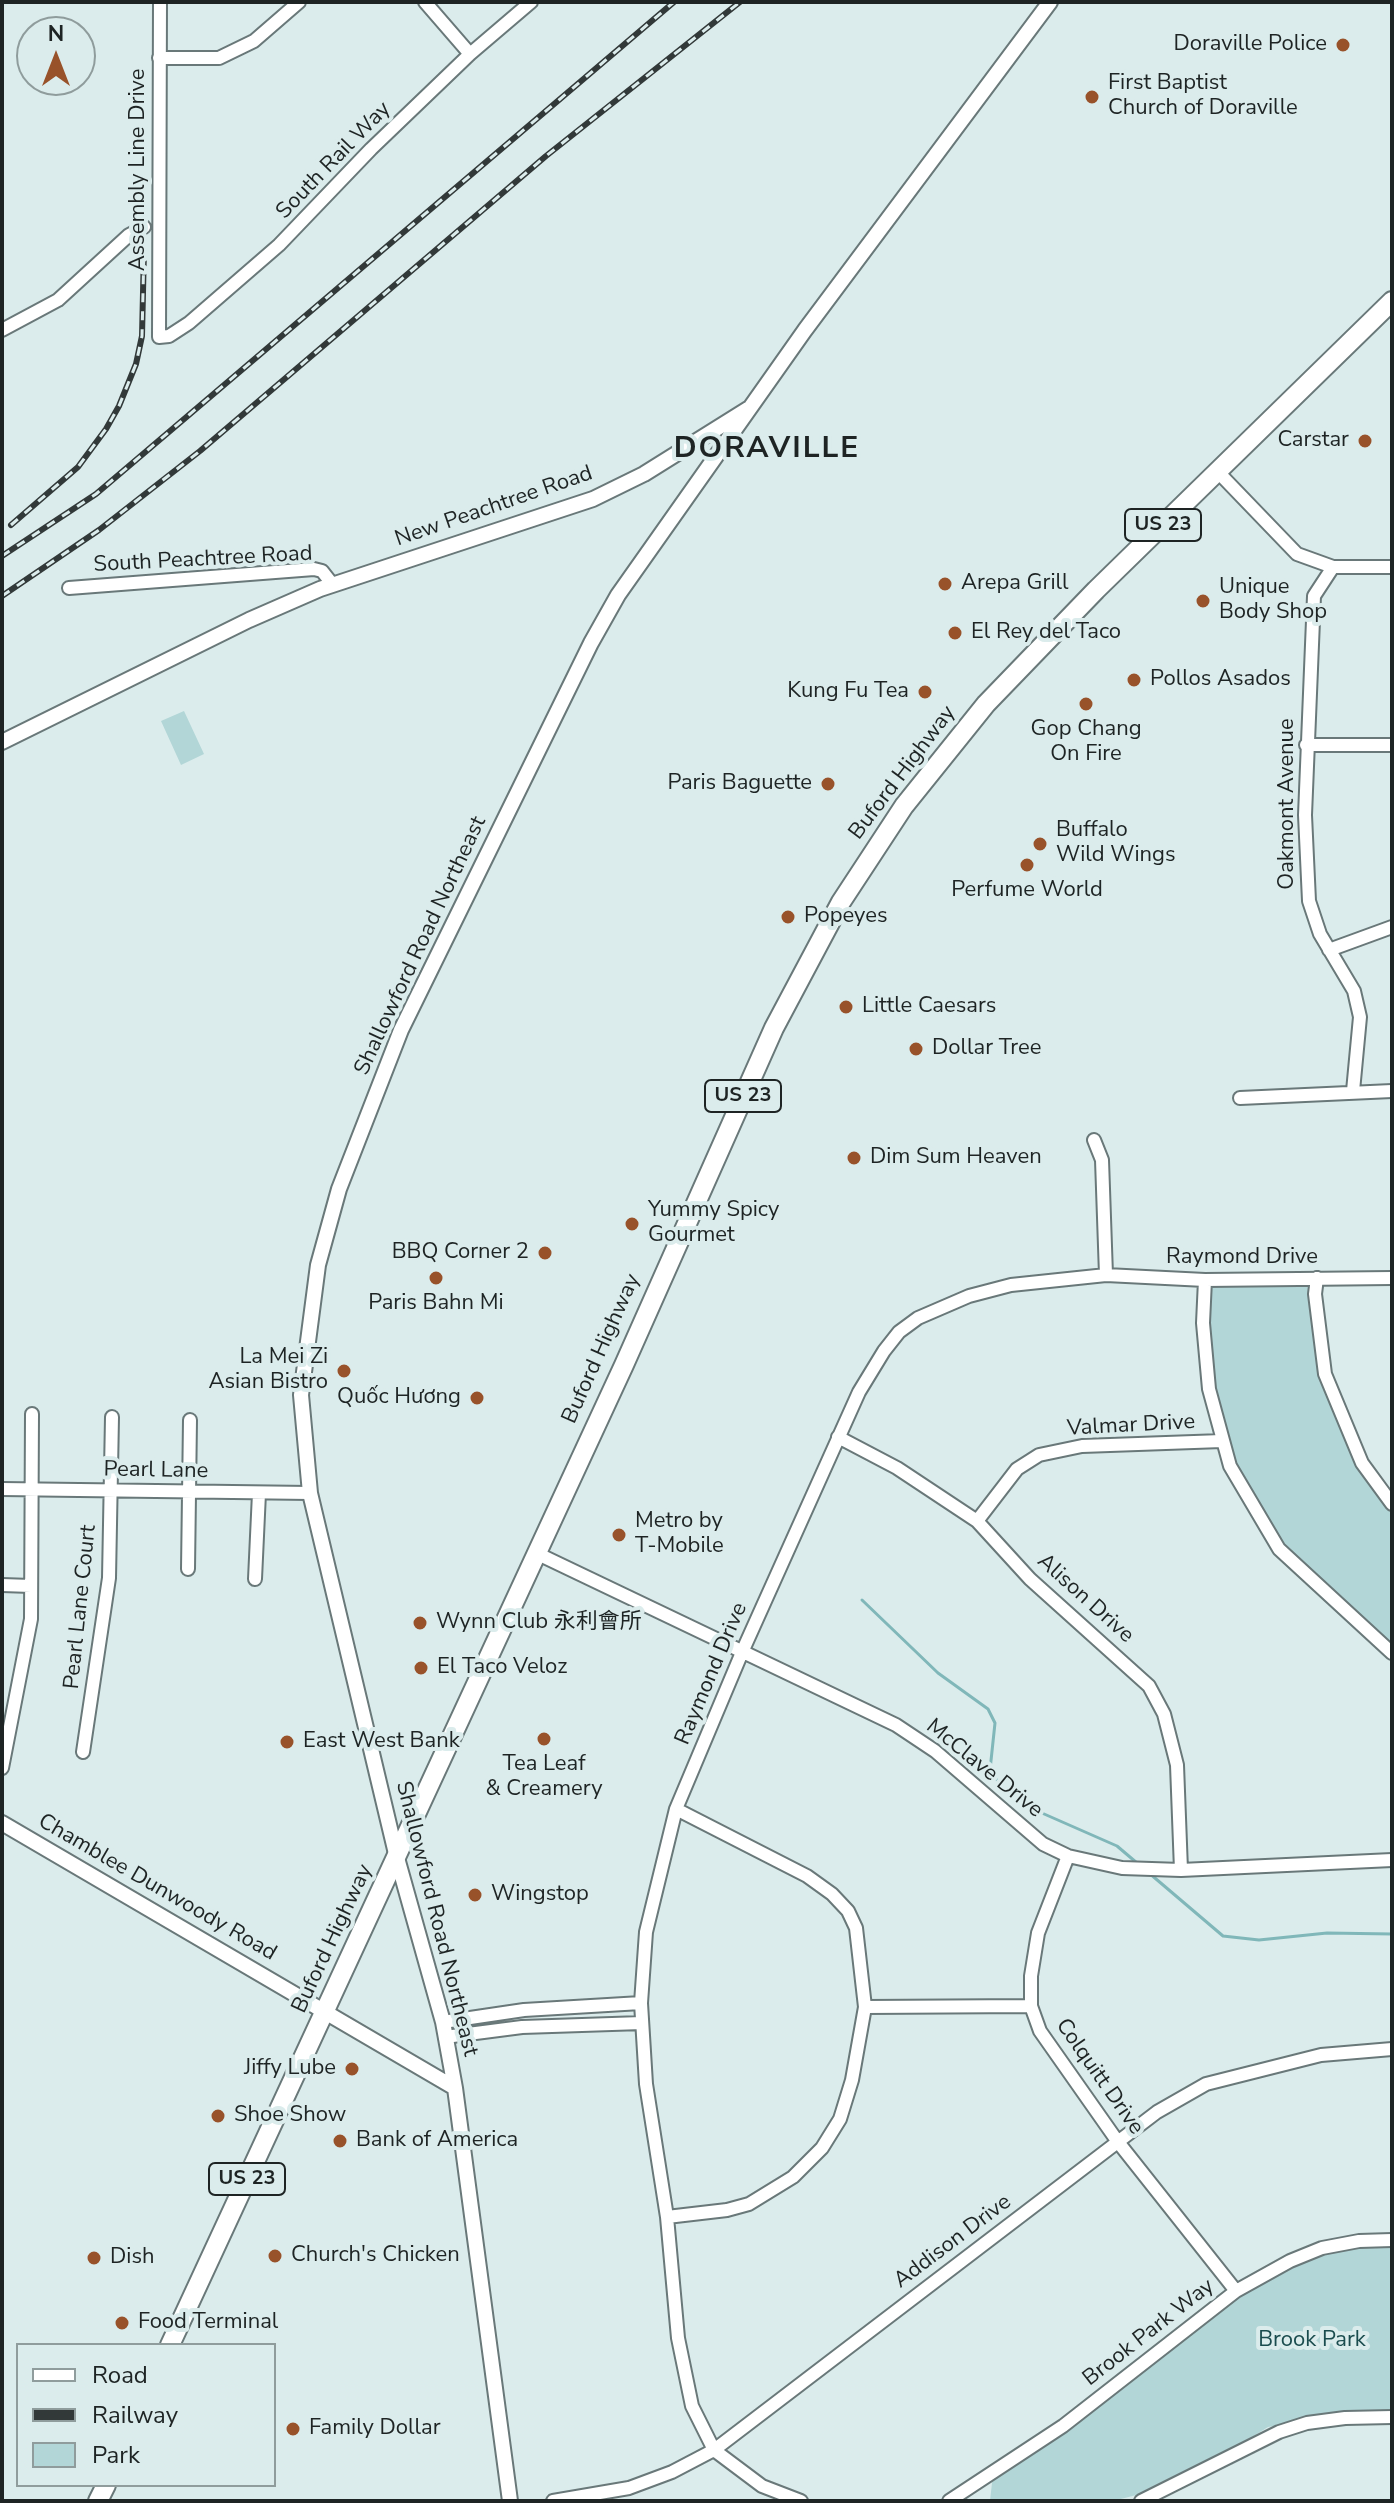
<!DOCTYPE html>
<html>
<head>
<meta charset="utf-8">
<style>
	body { margin:0 }
	#map { position:relative; width:1394px; height:2503px; overflow:hidden; background:#dbecec; font-family:"Nunito Sans",sans-serif }
	canvas { display:block }
	.frame { position:absolute; inset:0; border:4px solid #1e2424; pointer-events:none }
	.legend { position:absolute; left:16px; top:2343px; width:260px; height:144px; box-sizing:border-box; background:#dbecec; border:2px solid #8f9c9c; margin:0; padding:10px 14px; list-style:none; font-size:24px; color:#1e2424 }
	.legend li { display:flex; align-items:center; gap:16px; height:40px }
	.legend b { width:40px; border:2px solid #8f9c9c }
	.north { position:absolute; left:16px; top:16px; width:80px; height:80px; box-sizing:border-box; background:#dbecec; border:2px solid #8f9c9c; border-radius:50%; rotate:0deg; font-size:22px; font-weight:700; line-height:32px; text-align:center; color:#1e2424 }
	.north::after { content:''; display:block; margin:auto; width:28px; height:36px; background:#98522a; clip-path:polygon(50% 0,100% 100%,50% 72%,0 100%) }
</style>
</head>
<body>
<div id="map">
<canvas width="1394" height="2503"></canvas>
<div class="frame"></div>
<ul class="legend">
<li><b style="height:10px;background:#fff"></b>Road</li>
<li><b style="height:10px;background:#323939"></b>Railway</li>
<li><b style="height:22px;background:#b2d6d7"></b>Park</li>
</ul>
<div class="north">N</div>
</div>
<script>
const c = document.querySelector('canvas').getContext('2d');
c.lineJoin = 'round';
function fillPath(path, color) { c.fillStyle = color; c.fill(path, 'evenodd'); }
const shape = rows => new Path2D(rows.map(r => 'M' + r).join(''));
function strokePath(path, color, width, dash) { c.strokeStyle = color; c.lineWidth = width; c.lineCap = dash ? 'butt' : 'round'; c.setLineDash(dash || []); c.stroke(path); }
function label(font, color, halo, rows, align = 'center') {
  c.font = font + ' "Nunito Sans","Noto Sans SC",sans-serif'; c.lineWidth = 8; c.setLineDash([]); c.textBaseline = 'middle'; c.strokeStyle = halo; c.fillStyle = color; for (const [text, x, y, turn = 0] of rows) {
    c.save(); c.translate(x, y); c.rotate((+turn || 0) * Math.PI / 180); c.textAlign = isNaN(turn) ? turn : align; if (halo) c.strokeText(text, 0, 0); c.fillText(text, 0, 0); c.restore();
  }
}
const green = shape([
	[184,711,204,754,181,765,161,721],
	[1316,1279,1325,1375,1355,1452,1392,1502,1392,1650,1258,1520,1218,1431,1205,1281],
	[1392,2240,1392,2413,1359,2412,1268,2427,1208,2465,1148,2492,1113,2501,990,2501,993,2474,1193,2326,1295,2257]
]);
const stream = shape([
	[862,1600,938,1673,988,1709,995,1723,990,1770,1010,1799,1117,1846,1137,1863],
	[1149,1873,1223,1936,1259,1940,1327,1933,1392,1934]
]);
const minor = shape([
	[160,2,159,337,169,336,189,323,279,245,371,149,470,54,531,2],
	[425,2,470,54],
	[159,58,219,58,254,41,299,2],
	[2,330,58,300,129,235,144,227],
	[1218,472,1297,554,1333,567,1392,567],
	[1333,567,1314,596,1305,815,1309,901,1320,934,1354,991,1360,1017,1353,1091],
	[69,588,314,569,322,571,333,585],
	[1306,745,1392,745],
	[1329,950,1392,927],
	[1240,1098,1392,1091],
	[1094,1140,1102,1160,1106,1275],
	[1317,1278,1315,1294,1325,1374,1362,1463,1392,1504],
	[1205,1280,1203,1323,1209,1389,1230,1466,1279,1549,1392,1653],
	[838,1437,897,1468,977,1521,1030,1579,1149,1686,1164,1714,1177,1765,1181,1870],
	[2,1489,310,1493],
	[977,1521,1017,1469,1039,1455,1082,1446,1222,1441],
	[536,1553,896,1725,935,1751,1043,1844,1068,1856,1122,1868,1181,1870,1392,1860],
	[188,1569,190,1420],
	[255,1579,259,1493],
	[2,1585,31,1586],
	[83,1752,109,1578,112,1417],
	[2,1768,31,1619,32,1414],
	[1068,1856,1038,1933,1031,1976,1031,2006,1040,2031,1118,2142,1236,2291],
	[865,2007,1031,2006],
	[443,2022,524,2010,641,2003],
	[445,2037,522,2027,642,2023],
	[667,2217,727,2210,749,2204,793,2177,822,2148,840,2119,852,2080,865,2007,856,1928,848,1911,832,1894,807,1876,676,1809],
	[553,2501,629,2488,672,2472,714,2450,1157,2112,1206,2084,1321,2055,1392,2049],
	[801,2501,762,2486,714,2450,692,2406,678,2338,667,2217,646,2084,641,2003,646,1932,676,1809,743,1650,859,1392,884,1351,899,1332,918,1318,969,1296,1011,1285,1106,1275,1205,1280,1392,1278],
	[949,2501,1063,2426,1236,2291,1290,2261,1322,2248,1359,2241,1392,2240],
	[1141,2501,1279,2432,1307,2423,1345,2418,1392,2417]
]);
const tertiary = shape([
	[2,742,249,620,320,589,593,499,644,474,748,409],
	[2,1823,455,2088],
	[510,2501,455,2088,443,2022,397,1858,310,1493,301,1395,318,1265,339,1189,401,1030,591,643,618,595,805,330,1050,2]
]);
const primary = shape([
	[170,2345,624,1365,774,1028,841,902,904,806,986,704,1096,590,1392,301],
	[98,2501,106,2485]
]);
const rail = shape([
	[11,525,78,467,106,429,119,406,136,364,142,336,144,249],
	[2,556,96,494,674,2],
	[2,596,99,530,200,451,546,156,740,2]
]);
const markers = [
	[1343,45,8,"#98522a"],
	[1092,97,8,"#98522a"],
	[1365,441,8,"#98522a"],
	[945,584,8,"#98522a"],
	[1203,601,8,"#98522a"],
	[955,633,8,"#98522a"],
	[1134,680,8,"#98522a"],
	[925,692,8,"#98522a"],
	[1086,704,8,"#98522a"],
	[828,784,8,"#98522a"],
	[1040,844,8,"#98522a"],
	[1027,865,8,"#98522a"],
	[788,917,8,"#98522a"],
	[846,1007,8,"#98522a"],
	[916,1049,8,"#98522a"],
	[854,1158,8,"#98522a"],
	[632,1224,8,"#98522a"],
	[545,1253,8,"#98522a"],
	[436,1278,8,"#98522a"],
	[344,1371,8,"#98522a"],
	[477,1398,8,"#98522a"],
	[619,1535,8,"#98522a"],
	[420,1623,8,"#98522a"],
	[421,1668,8,"#98522a"],
	[544,1739,8,"#98522a"],
	[287,1742,8,"#98522a"],
	[475,1895,8,"#98522a"],
	[352,2069,8,"#98522a"],
	[218,2116,8,"#98522a"],
	[340,2141,8,"#98522a"],
	[275,2256,8,"#98522a"],
	[94,2258,8,"#98522a"],
	[122,2323,8,"#98522a"],
	[293,2429,8,"#98522a"]
];
const shields = [
	[1163,525,76],
	[743,1096,76],
	[247,2179,76]
];
const shieldNames = [
	["US 23",1163,525],
	["US 23",743,1096],
	["US 23",247,2179]
];
const poiNames = [
	["Doraville Police",1327,45,"right"],
	["First Baptist",1108,84],
	["Church of Doraville",1108,109],
	["Carstar",1349,441,"right"],
	["Arepa Grill",961,584],
	["Unique",1219,588],
	["Body Shop",1219,613],
	["El Rey del Taco",971,633],
	["Pollos Asados",1150,680],
	["Kung Fu Tea",909,692,"right"],
	["Gop Chang",1086,730,"center"],
	["On Fire",1086,755,"center"],
	["Paris Baguette",812,784,"right"],
	["Buffalo",1056,831],
	["Wild Wings",1056,856],
	["Perfume World",1027,891,"center"],
	["Popeyes",804,917],
	["Little Caesars",862,1007],
	["Dollar Tree",932,1049],
	["Dim Sum Heaven",870,1158],
	["Yummy Spicy",648,1211],
	["Gourmet",648,1236],
	["BBQ Corner 2",529,1253,"right"],
	["Paris Bahn Mi",436,1304,"center"],
	["La Mei Zi",328,1358,"right"],
	["Asian Bistro",328,1383,"right"],
	["Quốc Hương",461,1398,"right"],
	["Metro by",635,1522],
	["T-Mobile",635,1547],
	["Wynn Club 永利會所",436,1623],
	["El Taco Veloz",437,1668],
	["East West Bank",303,1742],
	["Tea Leaf",544,1765,"center"],
	["& Creamery",544,1790,"center"],
	["Wingstop",491,1895],
	["Jiffy Lube",336,2069,"right"],
	["Shoe Show",234,2116],
	["Bank of America",356,2141],
	["Church's Chicken",291,2256],
	["Dish",110,2258],
	["Food Terminal",138,2323],
	["Family Dollar",309,2429]
];
const streetNames = [
	["South Rail Way",334,161,-46],
	["Assembly Line Drive",139,170,-90],
	["New Peachtree Road",494,507,-19],
	["South Peachtree Road",203,560,-3],
	["Buford Highway",903,773,-53],
	["Oakmont Avenue",1288,804,-90],
	["Shallowford Road Northeast",421,946,-65],
	["Raymond Drive",1242,1258],
	["Buford Highway",602,1349,-66],
	["Valmar Drive",1131,1426,-3],
	["Pearl Lane",156,1471,1],
	["Alison Drive",1085,1599,42],
	["Pearl Lane Court",81,1607,-84],
	["Raymond Drive",712,1674,-67],
	["McClave Drive",984,1769,39],
	["Chamblee Dunwoody Road",157,1888,30],
	["Shallowford Road Northeast",436,1919,76],
	["Buford Highway",333,1939,-65],
	["Colquitt Drive",1099,2077,55],
	["Addison Drive",953,2242,-37],
	["Brook Park Way",1149,2333,-38]
];
const parkNames = [
	["Brook Park",1312,2341]
];
const districtNames = [
	["DORAVILLE",767,450]
];
fillPath(green, '#b2d6d7');
strokePath(stream, '#80b7b9', 3);
strokePath(minor, '#697879', 16);
strokePath(tertiary, '#697879', 18);
strokePath(primary, '#697879', 22);
strokePath(minor, '#fff', 12);
strokePath(tertiary, '#fff', 14);
strokePath(primary, '#fff', 18);
strokePath(rail, '#323939', 6);
strokePath(rail, '#dbecec', 3, [9]);
for (const [x, y, r, color] of markers) { const dot = new Path2D(); dot.arc(x, y, r, 0, 2 * Math.PI); c.fillStyle = color; c.fill(dot); strokePath(dot, '#dbecec', 3); }
for (const [x, y, w] of shields) { const box = new Path2D(); box.roundRect(x - w / 2, y - 16, w, 32, 6); c.fillStyle = '#dbecec'; c.fill(box); strokePath(box, '#1e2424', 2); }
label('bold 20px', '#1e2424', null, shieldNames);
label('22px', '#1e2424', '#dbecec', poiNames, 'left');
label('22px', '#1e2424', '#dbecec', streetNames);
label('22px', '#1a4c4e', '#dbecec', parkNames);
c.letterSpacing = '2px';
label('bold 30px', '#1e2424', '#dbecec', districtNames);
c.letterSpacing = '0px';
</script>
</body>
</html>
